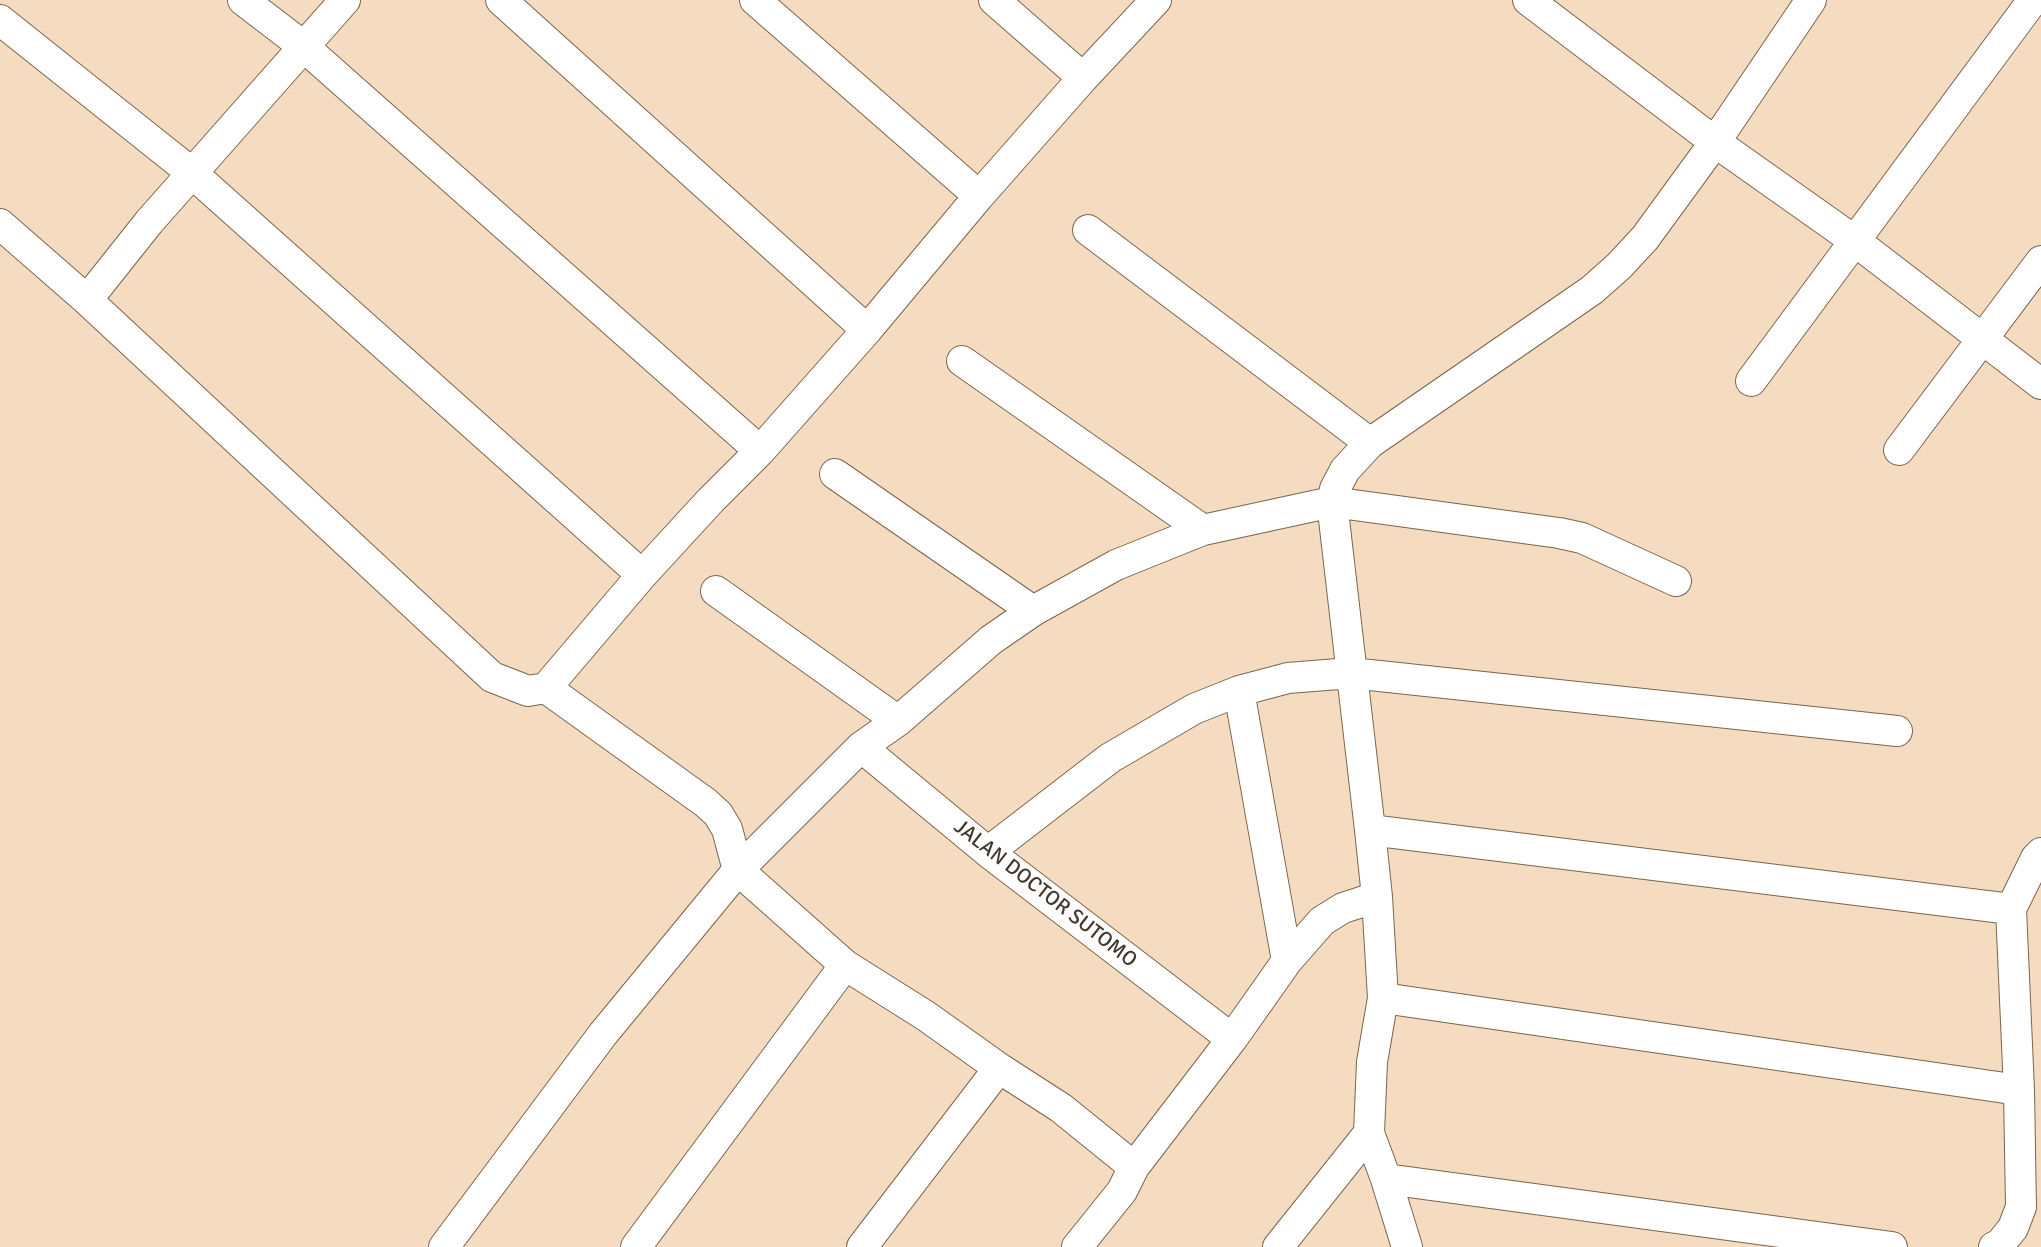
<!DOCTYPE html>
<html>
<head>
<meta charset="utf-8">
<style>
	body { margin:0 }
	canvas { display:block; background:#f5dcc0 }
</style>
</head>
<body>
<canvas width="2041" height="1247"></canvas>
<script>
const c = document.querySelector('canvas').getContext('2d');
c.lineJoin = 'round';
const shape = rows => new Path2D(rows.map(r => 'M' + r).join(''));
function strokePath(path, color, width, dash) { c.strokeStyle = color; c.lineWidth = width; c.lineCap = dash ? 'butt' : 'round'; c.setLineDash(dash || []); c.stroke(path); }
function label(font, color, halo, rows, align = 'center') {
  c.font = font + ' Signika,sans-serif'; c.lineWidth = 5; c.setLineDash([]); c.textBaseline = 'middle'; c.strokeStyle = halo; c.fillStyle = color; for (const [text, x, y, turn = 0] of rows) {
    c.save(); c.translate(x, y); c.rotate((+turn || 0) * Math.PI / 180); c.textAlign = isNaN(turn) ? turn : align; if (halo) c.strokeText(text, 0, 0); c.fillText(text, 0, 0); c.restore();
  }
}
const minor = shape([
	[243,0,303,46,760,451],
	[345,0,149,222,87,300,492,677,528,691,546,688,706,803,718,814,727,829,738,870,845,965],
	[501,0,867,330],
	[755,0,979,196],
	[994,0,1083,78],
	[1528,0,1715,142,1855,241,2041,384],
	[0,20,192,173,642,575],
	[0,224,87,300],
	[1088,230,1370,443],
	[962,361,1203,530],
	[1751,381,2033,0],
	[1899,450,2041,261],
	[835,474,1033,611],
	[1676,581,1582,538,1559,533,1332,502,1335,489,1345,470,1370,443,1592,290,1619,266,1645,238,1715,142,1811,0],
	[716,591,898,721],
	[546,688,642,575,710,501,760,451,867,330,979,196,1083,78,1156,0],
	[1239,691,1287,961],
	[861,747,988,852,1232,1039],
	[1370,830,2011,909],
	[988,852,1110,758,1194,709,1239,691,1288,678,1351,673,1897,731],
	[1383,998,2019,1090],
	[999,1068,1061,1108,1134,1167],
	[1386,1179,1892,1247],
	[444,1247,603,1034,738,870,861,747,898,721,991,640,1033,611,1116,565,1203,530,1332,502,1370,830,1377,897,1383,998,1372,1062,1369,1133,1386,1179,1407,1247],
	[636,1247,845,965,926,1016,999,1068,862,1247],
	[1077,1247,1122,1191,1134,1167,1232,1039,1287,961,1322,921,1343,908,1377,897],
	[1278,1247,1369,1133],
	[1994,1247,2000,1244,2013,1228,2021,1207,2019,1090,2011,909,2036,858,2041,853]
]);
const streetNames = [
	["JALAN DOCTOR SUTOMO",1045,894,38]
];
strokePath(minor, '#7b654c', 32);
strokePath(minor, '#fff', 30);
label('21px', '#42382d', '#fff', streetNames);
</script>
</body>
</html>
